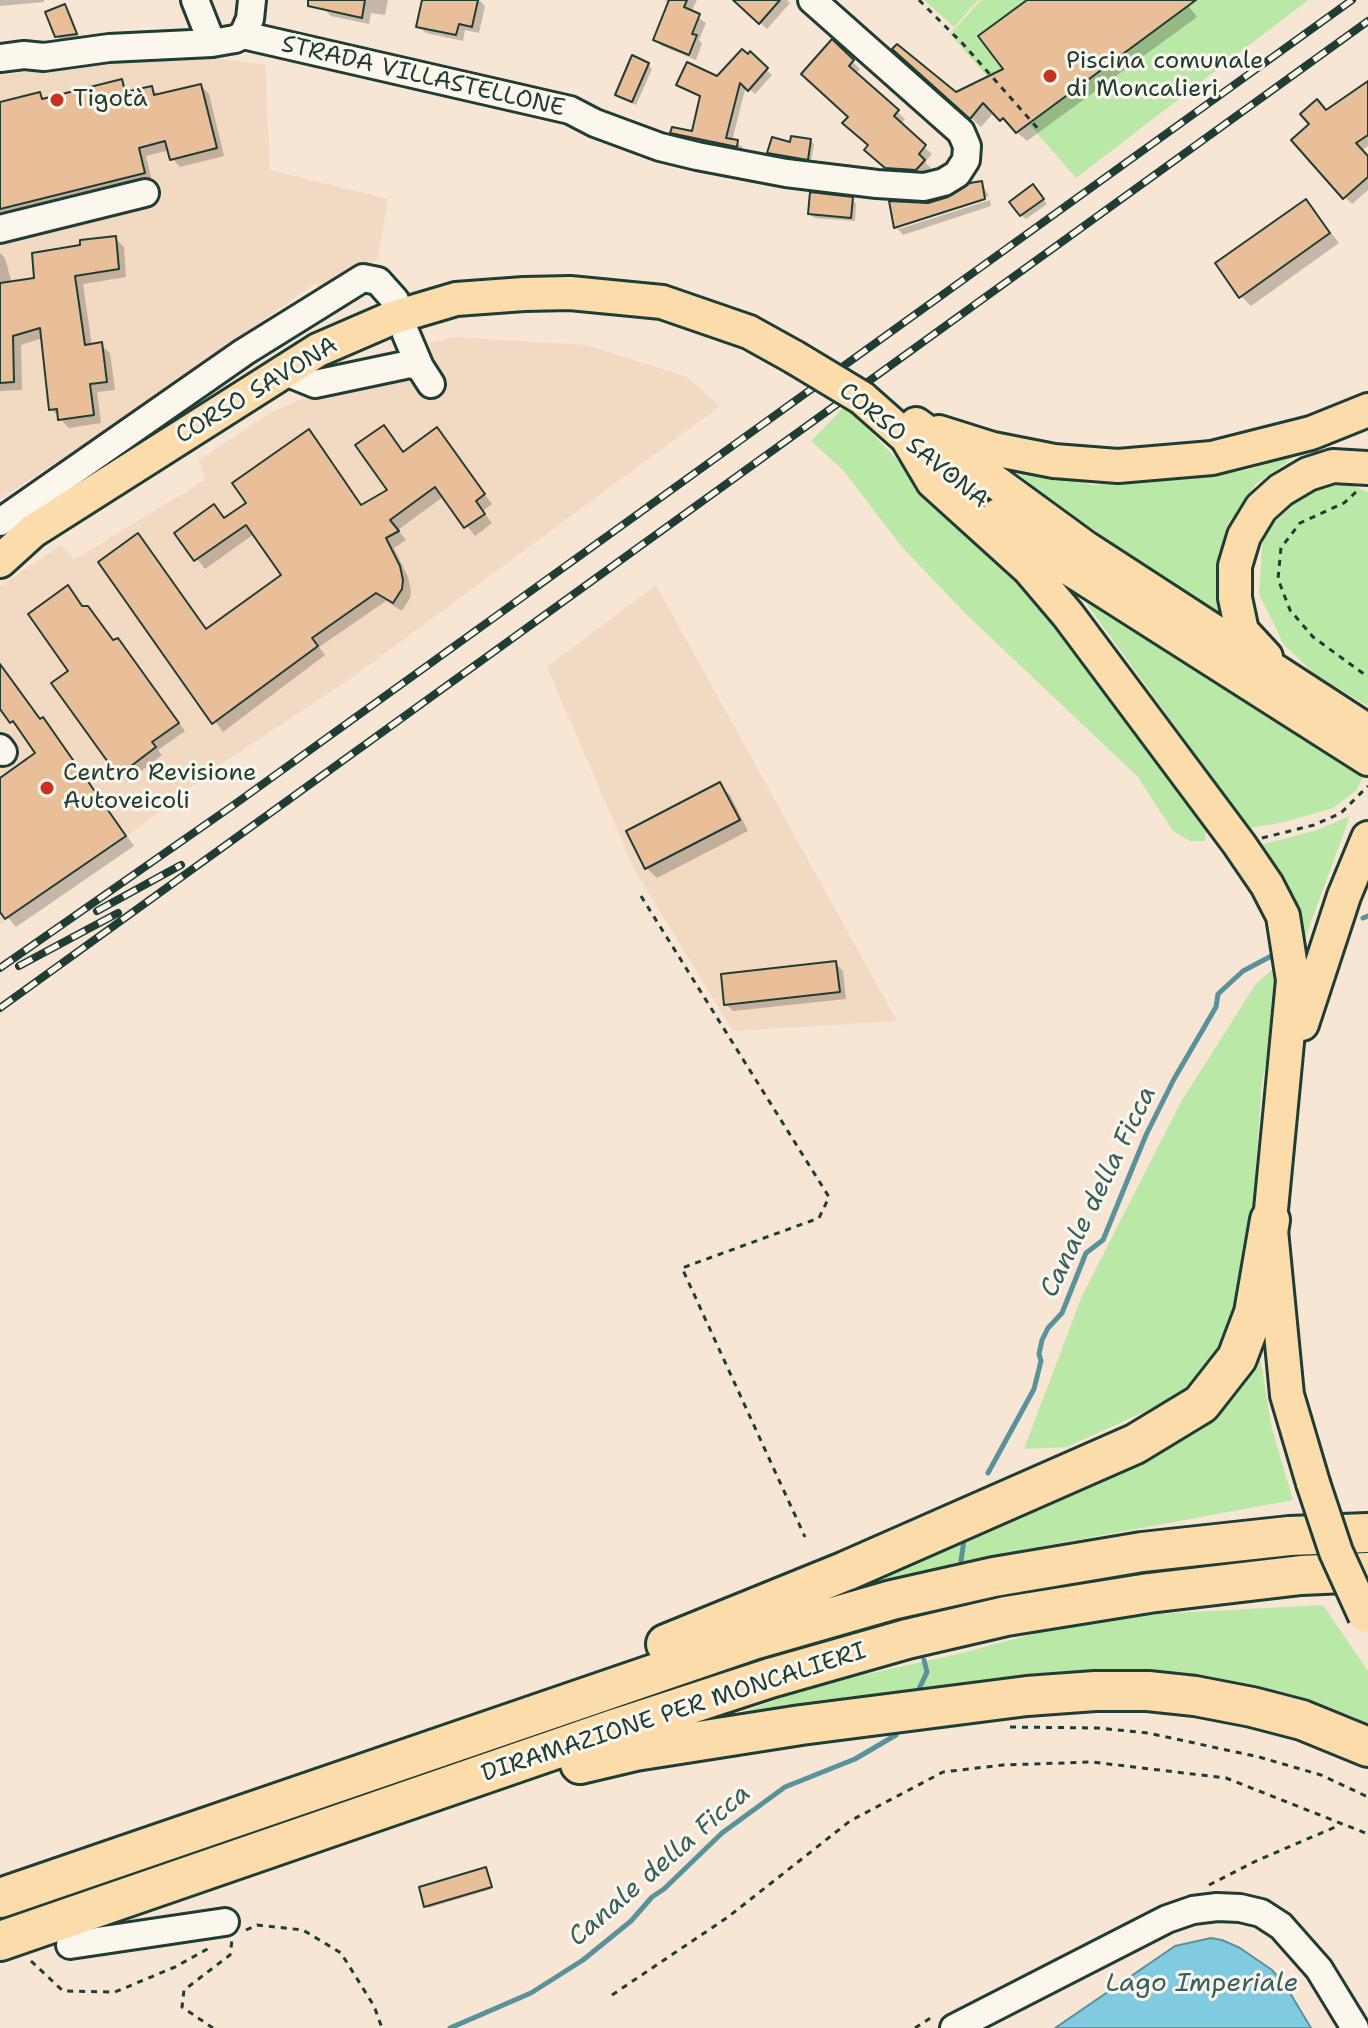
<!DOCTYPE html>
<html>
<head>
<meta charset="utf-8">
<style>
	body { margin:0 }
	canvas { display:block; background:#f6e6d3 }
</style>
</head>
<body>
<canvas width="1368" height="2028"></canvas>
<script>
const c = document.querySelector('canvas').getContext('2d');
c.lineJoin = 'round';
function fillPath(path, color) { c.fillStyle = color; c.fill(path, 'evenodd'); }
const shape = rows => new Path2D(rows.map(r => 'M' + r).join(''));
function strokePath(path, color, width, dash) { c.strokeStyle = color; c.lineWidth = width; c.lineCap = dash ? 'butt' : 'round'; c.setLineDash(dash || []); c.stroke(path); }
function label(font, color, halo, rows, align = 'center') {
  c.font = font + ' "Shantell Sans",sans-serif'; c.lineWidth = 6; c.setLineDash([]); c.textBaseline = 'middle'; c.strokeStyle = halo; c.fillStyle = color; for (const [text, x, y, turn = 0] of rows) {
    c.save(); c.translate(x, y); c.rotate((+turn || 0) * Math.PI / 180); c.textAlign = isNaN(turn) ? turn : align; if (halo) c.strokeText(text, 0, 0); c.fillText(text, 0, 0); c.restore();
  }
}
const built = shape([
	[182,55,265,64,270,170,388,199,378,258,322,293,316,283,104,432,0,499,0,75],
	[454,337,586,345,687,377,720,406,346,682,221,764,138,828,0,925,0,586,61,545,74,560,205,480,199,460,272,412,306,397,403,374,437,379,429,343],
	[656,585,897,1021,733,1031,635,871,547,667]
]);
const green = shape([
	[924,0,978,0,954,27],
	[981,0,1308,0,1076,178,950,34],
	[846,405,961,529,1017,566,1207,817,1205,841,1190,841,1173,831,1137,776,967,615,902,547,843,470,811,441],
	[1300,453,1256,484,1227,526,1218,570,1222,597,1231,626,1040,492,1010,467,1093,485,1190,479,1248,470],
	[1341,481,1368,492,1368,706,1317,676,1284,645,1259,594,1263,534,1301,496],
	[1065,574,1280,723,1365,772,1357,790,1333,808,1280,823,1249,828],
	[1350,816,1305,938,1291,894,1261,845,1317,830],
	[1281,961,1278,1001,1262,1082,1247,1290,1223,1356,1172,1399,1067,1447,1024,1449,1082,1296,1181,1102,1255,985],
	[1258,1345,1272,1429,1293,1500,984,1557,813,1596,1063,1487],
	[1323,1605,1368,1671,1368,1723,1351,1716,1260,1689,1100,1671,889,1694,735,1715,813,1686,954,1655,1098,1617]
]);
const water = shape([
	[1211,1938,1222,1940,1240,1948,1272,1970,1287,1988,1311,2028,1055,2028,1175,1946,1211,1938]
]);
const shadow = shape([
	[0,0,44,0,44,2,0,6],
	[326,0,388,0,385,15,371,13,369,24,331,16,324,9],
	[424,0,479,0,485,6,479,33,465,30,463,41,426,33,418,26],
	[665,0,697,0,691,12,706,23,699,40,702,44,696,60,662,46,655,40,668,3],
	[736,0,787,0,790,3,767,29],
	[1030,0,1184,0,1197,17,1027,141,994,112,981,127,905,59,956,94,1006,70],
	[65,6,69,11,80,38,62,41,57,36],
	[832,42,860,69,855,74,905,119,900,125,932,154,925,162,931,168,923,177,894,175,867,150,870,146,850,117],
	[750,54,772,75,755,94,746,86,732,141,743,147,742,152,678,138,673,132,693,133,702,98,679,85,718,78],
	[648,64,652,69,636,105,622,99,617,94],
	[122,81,131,93,151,88,160,96,201,86,209,94,224,156,180,167,172,158,170,150,146,156,152,181,0,219,0,104,39,94,45,100],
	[1368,83,1368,146,1361,151,1368,158,1368,190,1352,204,1345,197],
	[810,141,814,144,811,162,773,156,770,153],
	[981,183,989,196,899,225,899,229,990,200,991,206,903,235,896,227,891,203,928,205,949,199],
	[1038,191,1047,204,1026,219,1021,215],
	[852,199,856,204,855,221,815,218,810,214],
	[1306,201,1339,243,1251,306,1241,296],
	[115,238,124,247,126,277,83,284,92,346,101,345,110,353,115,390,97,392,101,423,69,428,51,409,43,338,21,345,22,390,0,391,0,253,5,258,12,284,36,280],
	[384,427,405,453,437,430,492,504,483,511,492,523,475,536,444,496,398,530,406,540,394,548,408,577,411,591,410,598,402,611,386,601,319,647,325,655,223,732,100,563,138,536,208,630,284,575,254,534,205,569,177,533,214,507,225,519,249,504,309,432,318,441,362,507,390,490],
	[68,588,114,642,124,647,185,731,158,750,162,755,127,782,54,684,71,671],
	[0,663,41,720,52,729,134,846,16,927,0,908,0,780,38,754,0,706],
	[720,785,730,795,748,831,657,878,647,868],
	[835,963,843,971,846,999,733,1011,726,1004],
	[487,1871,492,1889,428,1908,426,1906]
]);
const stream = shape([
	[1363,918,1368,916],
	[988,1473,1034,1389,1041,1361,1039,1354,1042,1340,1048,1328,1062,1313,1086,1253,1103,1240,1146,1135,1174,1079,1216,1007,1218,994,1243,971,1277,953],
	[961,1561,964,1540],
	[919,1689,927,1672,924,1660],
	[450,2028,531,1993,583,1960,631,1921,652,1897,664,1889,722,1833,785,1787,855,1759,896,1735]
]);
const building = shape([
	[308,0,365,0,362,18,308,6,308,0],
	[422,0,478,0,472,27,459,24,456,35,416,27,422,0],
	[669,0,687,0,684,7,700,14,692,34,697,35,689,55,653,40,669,0],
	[733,0,780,0,759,24,733,0],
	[1027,0,1196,0,1016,133,1003,118,1000,121,983,103,970,119,892,49,897,44,956,92,1003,69,978,36,1027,0],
	[65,4,77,34,55,37,45,12,65,4],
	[832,39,854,60,849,66,899,110,894,116,926,145,919,154,925,160,916,170,885,168,864,150,868,145,842,123,848,117,801,74,832,39],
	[742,49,748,54,750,51,768,68,748,91,740,83,726,138,738,140,737,147,670,133,672,127,692,131,700,96,676,85,687,62,717,76,742,49],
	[632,55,649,63,632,102,615,95,632,55],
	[122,79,125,92,152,86,154,95,201,84,217,148,170,160,165,141,139,148,145,173,0,209,0,102,40,92,42,99,122,79],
	[1368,81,1368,135,1356,143,1368,156,1368,177,1343,199,1291,140,1309,124,1300,114,1317,99,1326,110,1368,81],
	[791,136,811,139,808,160,767,153,772,137,790,142,791,136],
	[982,181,985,199,894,228,889,201,928,203,948,197,970,183,982,181],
	[1033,184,1044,199,1020,216,1009,202,1033,184],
	[810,192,853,197,851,218,808,214,810,192],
	[1306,199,1330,233,1239,298,1215,263,1306,199],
	[116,236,119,269,75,276,85,345,102,342,107,382,90,384,94,415,58,420,57,409,49,410,40,328,13,336,14,382,0,383,0,283,34,278,32,253,80,245,80,240,116,236],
	[384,425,403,452,437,427,485,494,476,501,485,514,464,528,435,487,390,520,399,531,386,538,400,566,403,580,402,589,393,603,376,593,312,638,318,646,212,724,98,562,138,533,206,629,281,575,246,525,194,561,174,533,214,504,224,518,246,503,232,483,309,429,361,505,387,490,355,445,384,425],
	[68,585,82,606,88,606,113,640,118,638,179,723,152,742,156,747,118,776,51,683,68,671,28,614,68,585],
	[0,664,40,719,43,717,126,836,5,919,0,912,0,778,35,753,13,721,10,723,0,709,0,664],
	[720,782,740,820,645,869,626,831,720,782],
	[836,961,840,992,724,1005,721,974,836,961],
	[486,1867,492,1887,424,1907,419,1887,486,1867]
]);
const path = shape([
	[919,0,963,44,1041,132],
	[1356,492,1344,503,1300,523,1281,548,1278,579,1290,610,1313,637,1368,677],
	[1262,838,1314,825,1341,813,1368,786],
	[641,896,829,1197,819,1218,682,1268,805,1537],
	[1010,1727,1098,1728,1148,1733,1259,1757,1321,1775,1368,1797],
	[1209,1885,1256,1861,1340,1825],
	[246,1930,257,1925,303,1930,341,1953,374,2006,382,2028],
	[31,1961,63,1991,115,1992,175,1967,211,1947],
	[612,1995,728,1917,850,1821,943,1772,1003,1765,1092,1762,1226,1778,1368,1834],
	[213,2028,182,2007,184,1990,230,1955,232,1940],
	[915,2028,935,2015]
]);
const minor = shape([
	[195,0,212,43],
	[243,35,570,110,595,123,660,147,697,156,786,173,877,184,924,187,944,182,957,174,966,160,967,146,961,132,812,0],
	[243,35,250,19,252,0],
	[0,58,24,55,44,57,109,48,212,43,235,39,243,35],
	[0,229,145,193],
	[406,334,420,367],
	[283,371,315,384,410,364,420,367,431,384],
	[0,522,244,352,363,278,378,281,395,300],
	[0,748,3,752],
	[70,1945,225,1922],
	[954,2028,1167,1919,1193,1910,1217,1907,1240,1908,1261,1913,1281,1926,1319,1969,1355,2028]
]);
const major = shape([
	[862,398,923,452],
	[916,424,1086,548,1368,731],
	[939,432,993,449,1054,461,1118,466,1212,458,1311,433,1368,410],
	[907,438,933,482,1029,569,1068,615,1239,844,1267,885,1283,916,1293,980,1270,1220,1287,1395,1313,1483],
	[998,515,1068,568,1368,759],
	[0,561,33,531,318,350,392,318,456,299,524,294,570,293,662,302,749,332,794,357],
	[1266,657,1242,631,1235,598,1235,566,1244,536,1261,508,1281,490,1308,474,1333,466,1368,468],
	[1302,1024,1344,896,1368,838]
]);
const highway = shape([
	[666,1644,846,1571,1135,1444,1201,1404,1237,1358,1254,1313,1270,1220],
	[580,1764,635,1751,801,1725,1027,1696,1095,1691,1148,1691,1195,1696,1252,1707,1302,1720,1368,1747],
	[0,1898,753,1640,892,1600,994,1577,1142,1552,1289,1536,1368,1533],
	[0,1941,614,1729,770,1678,907,1639,1006,1616,1149,1593,1301,1575,1368,1572]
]);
const rail = shape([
	[97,911,181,865],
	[19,966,118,913],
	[0,968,235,804,1352,0],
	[0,1008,1368,21]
]);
const majorBridge = shape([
	[794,357,862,398],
	[1313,1483,1336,1552,1365,1616]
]);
const markers = [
	[1050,76,8,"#c8321e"],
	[57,100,8,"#c8321e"],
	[47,788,8,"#c8321e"]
];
const poiNames = [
	["Piscina comunale",1066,62],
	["di Moncalieri",1066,90],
	["Tigotà",73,100],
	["Centro Revisione",63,774],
	["Autoveicoli",63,802]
];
const streetNames = [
	["STRADA VILLASTELLONE",423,77,13],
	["CORSO SAVONA",257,391,-31],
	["CORSO SAVONA",913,446,39],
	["DIRAMAZIONE PER MONCALIERI",674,1713,-18]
];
const waterNames = [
	["Canale della Ficca",1099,1192,-64],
	["Canale della Ficca",660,1866,-41],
	["Lago Imperiale",1202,1984]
];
fillPath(built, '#f2dac2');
fillPath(green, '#bae8a6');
fillPath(water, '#80cbe0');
strokePath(water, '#59929b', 2);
fillPath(shadow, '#0003');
strokePath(stream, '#59929b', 5);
fillPath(building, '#e9bf99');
strokePath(building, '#1f3d34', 2);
strokePath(minor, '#1f3d34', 32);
strokePath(major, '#1f3d34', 38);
strokePath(highway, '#1f3d34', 44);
strokePath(path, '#1f3d34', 3, [6, 6]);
strokePath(minor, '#fbf7ec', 26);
strokePath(major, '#fddcac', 32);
strokePath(highway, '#fddcac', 38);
strokePath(rail, '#1f3d34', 8);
strokePath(rail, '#fbf7ec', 5, [15]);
strokePath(majorBridge, '#1f3d34', 38, []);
strokePath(majorBridge, '#fddcac', 32);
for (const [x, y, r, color] of markers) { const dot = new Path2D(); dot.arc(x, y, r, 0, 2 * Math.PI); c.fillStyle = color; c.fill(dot); strokePath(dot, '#fbf7ec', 3); }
label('24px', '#1f3d34', '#fbf7ec', poiNames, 'left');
label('24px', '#1f3d34', '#fbf7ec', streetNames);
label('italic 26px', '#37605f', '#fbf7ec', waterNames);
</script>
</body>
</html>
